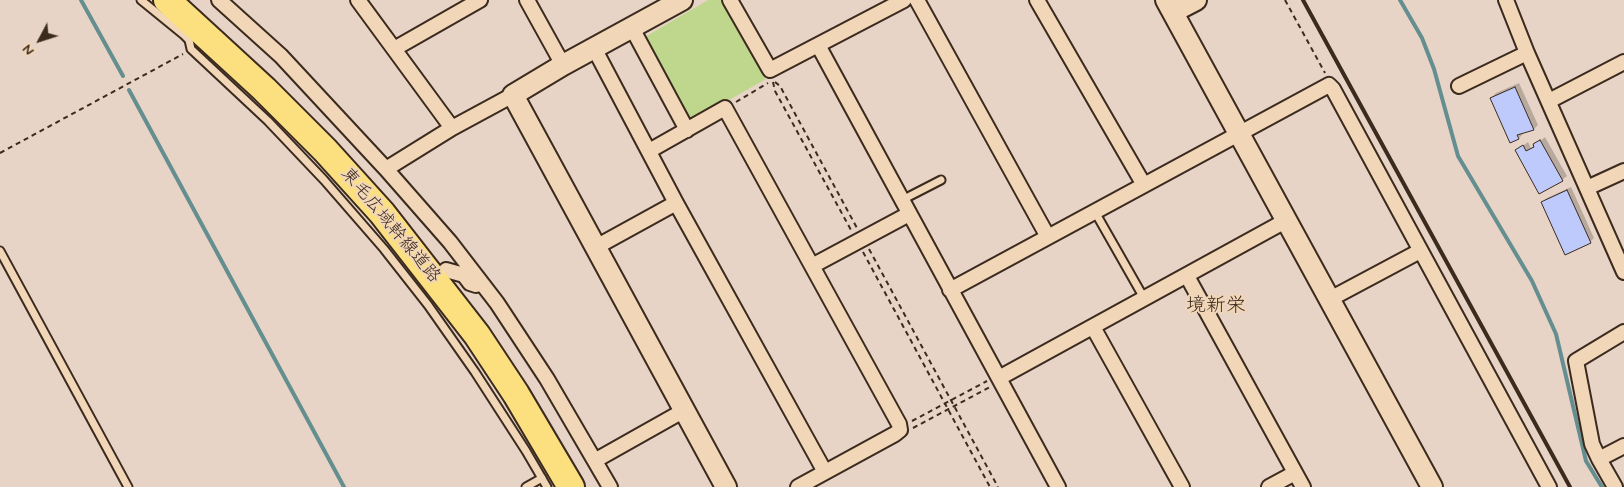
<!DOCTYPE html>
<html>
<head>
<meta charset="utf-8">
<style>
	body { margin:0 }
	#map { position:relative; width:1624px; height:487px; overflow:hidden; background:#e7d4c6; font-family:Mynerve,sans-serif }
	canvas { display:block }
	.north { position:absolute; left:15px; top:15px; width:50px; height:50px; -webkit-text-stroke:4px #f1d6b8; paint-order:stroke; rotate:230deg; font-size:14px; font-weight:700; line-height:20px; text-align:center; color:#3b2a1e }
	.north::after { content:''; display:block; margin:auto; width:18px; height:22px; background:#3b2a1e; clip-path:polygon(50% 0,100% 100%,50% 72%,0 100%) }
</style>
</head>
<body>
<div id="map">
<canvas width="1624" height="487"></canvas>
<div class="north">N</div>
</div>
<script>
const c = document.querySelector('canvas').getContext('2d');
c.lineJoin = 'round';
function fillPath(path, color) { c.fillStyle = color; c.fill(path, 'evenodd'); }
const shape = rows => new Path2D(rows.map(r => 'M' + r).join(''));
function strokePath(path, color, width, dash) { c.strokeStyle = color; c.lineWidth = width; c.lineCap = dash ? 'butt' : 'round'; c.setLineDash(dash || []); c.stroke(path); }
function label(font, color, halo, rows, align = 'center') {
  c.font = font + ' Mynerve,"Klee One",sans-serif'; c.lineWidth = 4; c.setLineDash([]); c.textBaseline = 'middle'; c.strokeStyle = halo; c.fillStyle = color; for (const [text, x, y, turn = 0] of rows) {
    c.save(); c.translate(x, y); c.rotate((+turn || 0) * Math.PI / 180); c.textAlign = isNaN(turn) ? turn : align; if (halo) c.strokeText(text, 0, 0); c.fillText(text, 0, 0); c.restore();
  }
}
const green = shape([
	[708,0,722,0,766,79,690,122,644,41,645,37]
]);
const shadow = shape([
	[1519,83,1538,125,1534,129,1522,132,1523,134,1519,138,1491,98,1496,93],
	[1545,137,1567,176,1562,180,1517,150,1528,142,1531,148],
	[1571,187,1594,238,1590,242,1542,202,1547,198]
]);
const stream = shape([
	[81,0,123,76],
	[1400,0,1422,38,1434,69,1458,156,1532,281,1556,334,1586,461,1602,487],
	[129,90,344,487]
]);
const building = shape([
	[1515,87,1534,130,1517,135,1519,139,1510,143,1490,98,1515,87],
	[1540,140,1563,181,1539,194,1515,150,1523,145,1526,151,1534,147,1533,144,1540,140],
	[1567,190,1591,243,1565,255,1541,202,1567,190]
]);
const path = shape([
	[1285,0,1325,73],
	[773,82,775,91,851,230],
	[775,82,780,86,857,228],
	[736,102,768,83],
	[0,153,183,54],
	[869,249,998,487],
	[863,252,990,487],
	[912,421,987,381],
	[913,428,990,387]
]);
const lane = shape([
	[141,0,184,35,189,40,191,49,268,121,324,180,384,249,428,305,475,372,526,451,547,487],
	[902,200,941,180],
	[1095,212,1144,298],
	[0,251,128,487],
	[526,487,542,478]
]);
const street = shape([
	[219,0,281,56,386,169,450,242,497,303,547,379,610,487],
	[358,0,452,128],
	[527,0,563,65],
	[730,0,770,70,904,0],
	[917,0,1048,237],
	[1037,0,1144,185],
	[1506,0,1527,53,1624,272],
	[632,28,687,130],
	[818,45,1058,487],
	[594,48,676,203,825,472],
	[394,49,480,0],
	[1459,86,1527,53],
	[1549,101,1624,62],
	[649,151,725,108,899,424,900,430,895,434,798,487],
	[386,169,452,128,513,95],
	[1587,188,1624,171],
	[596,247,676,203],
	[812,266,909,214],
	[446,270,464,275,470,283,476,285],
	[1187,276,1303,487],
	[950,290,1329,85,1333,89,1549,487],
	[1330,299,1420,251],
	[1093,327,1182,487],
	[999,378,1287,220],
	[1599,459,1624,446],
	[596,460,683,411],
	[1269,487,1295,473],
	[1615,487,1599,459,1592,444,1576,361,1624,332]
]);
const secondary = shape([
	[682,0,563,65,513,95,726,487],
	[1166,0,1432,487],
	[1173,12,1196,0]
]);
const highway = shape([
	[167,0,264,89,325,150,382,213,477,335,516,394,571,487]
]);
const rail = shape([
	[1303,0,1570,487]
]);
const streetNames = [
	["東毛広域幹線道路",390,226,50]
];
const quarterNames = [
	["境新栄",1216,307]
];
fillPath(green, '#bfd78d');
fillPath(shadow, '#0003');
strokePath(stream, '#648e8f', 4);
fillPath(building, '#bfcafc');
strokePath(building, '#3b2a1e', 1);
strokePath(lane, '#3b2a1e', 11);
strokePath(street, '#3b2a1e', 18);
strokePath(secondary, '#3b2a1e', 24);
strokePath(highway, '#3b2a1e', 30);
strokePath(path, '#3b2a1e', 2, [5, 4]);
strokePath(lane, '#f1d6b8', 7);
strokePath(street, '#f1d6b8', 14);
strokePath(secondary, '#f1d6b8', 20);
strokePath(highway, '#fce080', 26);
strokePath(rail, '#3b2a1e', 4);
label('18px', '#3b2a1e', '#f1d6b8', streetNames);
label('20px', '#3b2a1e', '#f1d6b8', quarterNames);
</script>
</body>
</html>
